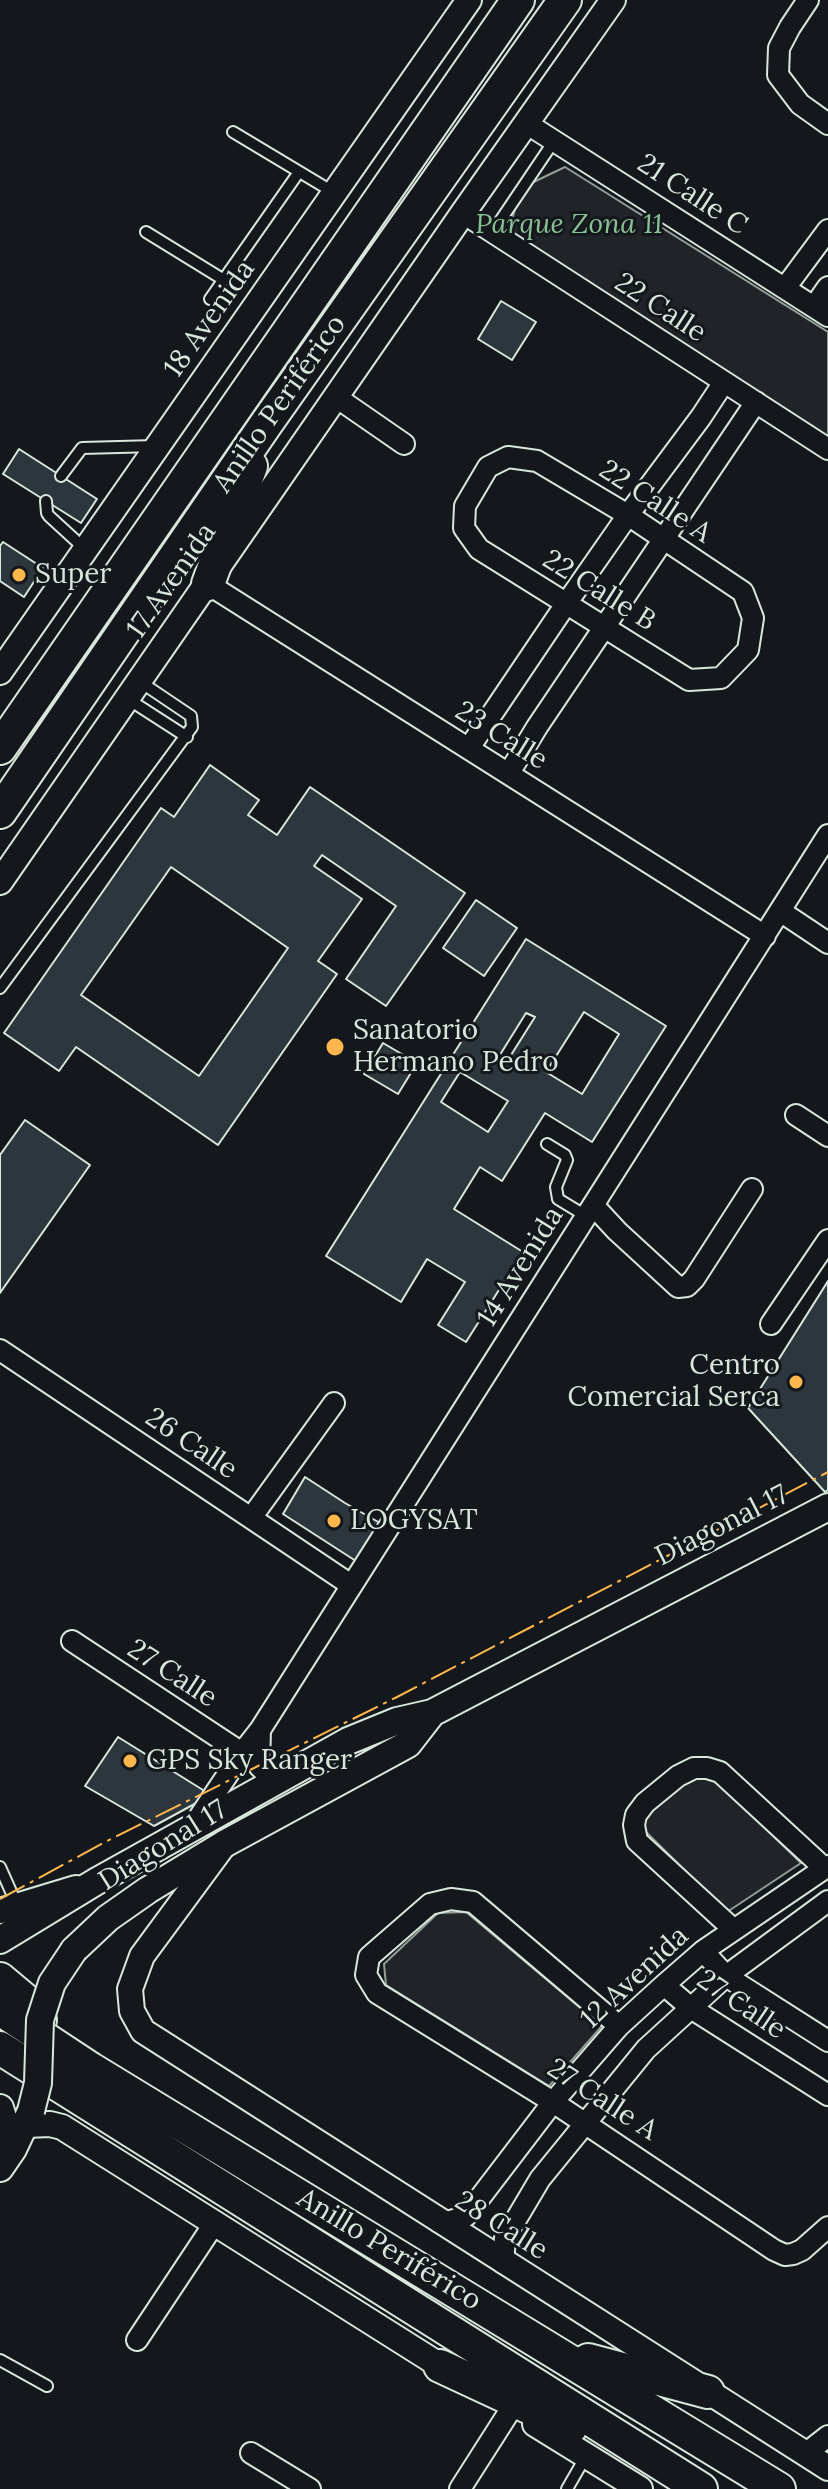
<!DOCTYPE html>
<html>
<head>
<meta charset="utf-8">
<style>
	body { margin:0 }
	canvas { display:block; background:#14181c }
</style>
</head>
<body>
<canvas width="828" height="2489"></canvas>
<script>
const c = document.querySelector('canvas').getContext('2d');
c.lineJoin = 'round';
function fillPath(path, color) { c.fillStyle = color; c.fill(path, 'evenodd'); }
const shape = rows => new Path2D(rows.map(r => 'M' + r).join(''));
function strokePath(path, color, width, dash) { c.strokeStyle = color; c.lineWidth = width; c.lineCap = dash ? 'butt' : 'round'; c.setLineDash(dash || []); c.stroke(path); }
function label(font, color, halo, rows, align = 'center') {
  c.font = font + ' Lora,serif'; c.lineWidth = 6; c.setLineDash([]); c.textBaseline = 'middle'; c.strokeStyle = halo; c.fillStyle = color; for (const [text, x, y, turn = 0] of rows) {
    c.save(); c.translate(x, y); c.rotate((+turn || 0) * Math.PI / 180); c.textAlign = isNaN(turn) ? turn : align; if (halo) c.strokeText(text, 0, 0); c.fillText(text, 0, 0); c.restore();
  }
}
const green = shape([
	[565,167,828,332,828,438,506,241,521,188,565,167],
	[700,1765,801,1863,727,1912,634,1820,700,1765],
	[466,1912,602,2026,549,2086,386,1985,384,1964,438,1913,466,1912]
]);
const building = shape([
	[501,301,536,322,512,360,478,339,501,301],
	[19,449,97,499,81,523,3,474,19,449],
	[3,542,43,568,24,597,0,581,0,546,3,542],
	[210,765,259,800,248,815,277,835,310,787,465,893,386,1006,346,979,396,906,322,855,314,866,362,899,318,961,337,974,218,1145,76,1047,59,1071,4,1033,161,808,174,817,210,765],
	[171,867,288,948,199,1076,81,995,171,867],
	[476,900,517,928,484,976,443,948,476,900],
	[526,939,666,1026,592,1142,545,1113,502,1181,480,1167,454,1209,523,1252,466,1342,438,1325,465,1282,427,1259,401,1302,326,1256,526,939],
	[584,1012,619,1034,582,1094,546,1072,584,1012],
	[526,1013,535,1017,506,1063,498,1058,526,1013],
	[460,1072,508,1101,488,1132,441,1102,460,1072],
	[383,1043,417,1063,398,1094,364,1074,383,1043],
	[25,1120,90,1165,0,1293,0,1155,25,1120],
	[828,1281,828,1490,825,1492,748,1408,828,1281],
	[305,1477,345,1503,387,1527,359,1563,283,1514,305,1477],
	[118,1737,211,1795,154,1826,85,1786,118,1737]
]);
const service = shape([
	[233,132,333,192],
	[146,232,224,280],
	[492,233,554,141],
	[210,299,299,172],
	[61,476,82,448,156,446],
	[46,501,47,513,49,516,85,549],
	[128,699,187,737],
	[0,988,192,727,191,716,139,681],
	[547,1144,565,1155,567,1160,556,1187,558,1199,586,1216],
	[0,1867,17,1905],
	[0,2360,47,2386],
	[567,2489,586,2456]
]);
const minor = shape([
	[808,0,790,27,779,48,778,75,800,104,828,124],
	[526,123,828,316],
	[463,213,828,449],
	[785,288,828,230],
	[814,307,828,287],
	[336,397,404,444],
	[508,457,537,461,628,515,743,592,753,618,748,650,721,678,689,680,479,549,464,528,465,506,488,467,508,457],
	[208,584,765,936],
	[469,748,566,604,628,515,701,417,724,382],
	[509,773,537,727,756,402],
	[780,911,828,943],
	[796,1115,828,1136],
	[593,1205,617,1231,678,1287,687,1286,694,1279,752,1189],
	[771,1324,828,1240],
	[0,1350,351,1585],
	[251,1518,334,1403],
	[72,1641,242,1753],
	[260,1730,259,1766,267,1774,280,1778],
	[194,1825,242,1753,260,1730,828,835],
	[733,1929,637,1841,634,1825,636,1815,645,1803,678,1776,694,1768,707,1768,720,1772,824,1868],
	[703,1951,726,1976,828,2041],
	[664,1985,691,2008,828,2095],
	[619,2026,473,1902,451,1899,430,1904,369,1957,366,1975,377,1993,553,2102,774,2250,785,2255,793,2254,802,2250,828,2227],
	[439,2222,451,2221,466,2216,553,2102,619,2026,664,1985,703,1951,828,1866],
	[503,2263,505,2238,540,2179,646,2049,726,1976,828,1901],
	[137,2340,214,2224],
	[251,2453,310,2489],
	[805,2454,828,2436],
	[460,2489,511,2409]
]);
const tertiary = shape([
	[0,672,469,0],
	[0,882,463,213,613,0],
	[223,1846,142,1956,130,1989,132,2011,143,2031,828,2468],
	[0,1911,76,1888],
	[26,2125,50,2124,62,2127,455,2375],
	[535,2424,640,2489]
]);
const secondary = shape([
	[0,1940,97,1881,348,1741,397,1721,432,1713,828,1507],
	[74,1950,108,1918,148,1890,224,1844,408,1744,432,1713],
	[0,2108,13,2149],
	[0,2168,13,2149,31,2111]
]);
const trunk = shape([
	[208,584,251,466],
	[0,748,518,0],
	[0,812,266,424,565,0],
	[0,1979,25,2000,40,2020],
	[0,2009,91,2069,779,2489],
	[0,2048,701,2489],
	[588,2360,708,2392],
	[440,2366,571,2427]
]);
const secondaryBridge = shape([
	[31,2111,38,2083,40,2020,52,1983,74,1950]
]);
const power = shape([
	[0,1899,105,1842,397,1697,828,1472]
]);
const markers = [
	[19,575,8,"#ffb74d"],
	[335,1047,10,"#ffb74d"],
	[796,1382,8,"#ffb74d"],
	[334,1521,8,"#ffb74d"],
	[130,1761,8,"#ffb74d"]
];
const streetNames = [
	["21 Calle C",692,195,33],
	["22 Calle",660,308,33],
	["18 Avenida",210,319,-55],
	["Anillo Periférico",280,404,-55],
	["22 Calle A",655,502,33],
	["17 Avenida",172,581,-55],
	["22 Calle B",599,591,32],
	["23 Calle",501,736,32],
	["14 Avenida",521,1267,-58],
	["26 Calle",191,1444,34],
	["Diagonal 17",722,1526,-27],
	["27 Calle",172,1674,33],
	["Diagonal 17",163,1846,-32],
	["12 Avenida",635,1978,-43],
	["27 Calle",741,2005,34],
	["27 Calle A",602,2100,33],
	["28 Calle",501,2226,32],
	["Anillo Periférico",389,2250,31]
];
const parkNames = [
	["Parque Zona 11",569,225]
];
const poiNames = [
	["Super",35,575],
	["Sanatorio",353,1031],
	["Hermano Pedro",353,1063],
	["Centro",780,1366,"right"],
	["Comercial Serca",780,1398,"right"],
	["LOGYSAT",350,1521],
	["GPS Sky Ranger",146,1761]
];
fillPath(green, '#202428');
strokePath(green, '#939e99', 2);
fillPath(building, '#2c363c');
strokePath(building, '#d8e6dc', 2);
strokePath(service, '#d8e6dc', 14);
strokePath(minor, '#d8e6dc', 24);
strokePath(tertiary, '#d8e6dc', 28);
strokePath(secondary, '#d8e6dc', 30);
strokePath(trunk, '#d8e6dc', 36);
strokePath(service, '#14181c', 10);
strokePath(minor, '#14181c', 20);
strokePath(tertiary, '#14181c', 24);
strokePath(secondary, '#14181c', 26);
strokePath(trunk, '#14181c', 32);
strokePath(secondaryBridge, '#d8e6dc', 30, []);
strokePath(secondaryBridge, '#14181c', 26);
strokePath(power, '#ffb74d', 2, [28, 6, 4, 6]);
for (const [x, y, r, color] of markers) { const dot = new Path2D(); dot.arc(x, y, r, 0, 2 * Math.PI); c.fillStyle = color; c.fill(dot); strokePath(dot, '#14181c', 3); }
label('28px', '#d8e6dc', '#14181c', streetNames);
label('italic 28px', '#8ac095', '#14181c', parkNames);
label('28px', '#d8e6dc', '#14181c', poiNames, 'left');
</script>
</body>
</html>
